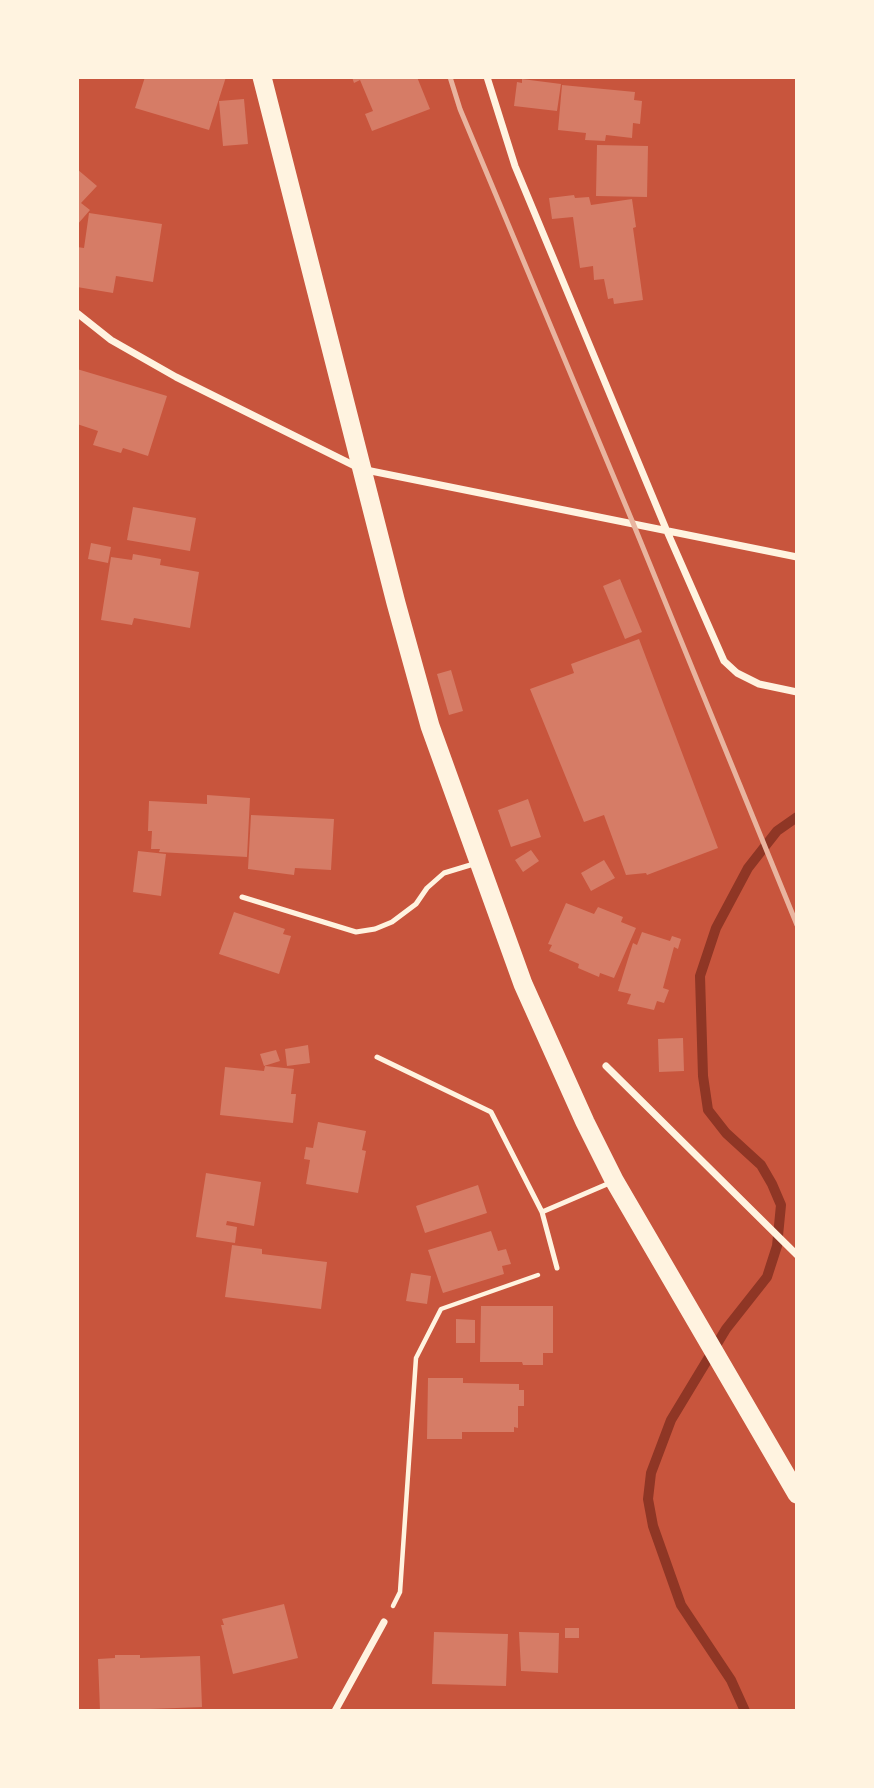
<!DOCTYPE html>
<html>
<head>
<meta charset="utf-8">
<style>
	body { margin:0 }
	#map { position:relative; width:874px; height:1788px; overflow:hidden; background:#c8553d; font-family:"Titillium Web",sans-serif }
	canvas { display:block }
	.frame { position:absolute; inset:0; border:79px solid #fff3e0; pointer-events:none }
</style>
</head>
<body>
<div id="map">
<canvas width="874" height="1788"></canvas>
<div class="frame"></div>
</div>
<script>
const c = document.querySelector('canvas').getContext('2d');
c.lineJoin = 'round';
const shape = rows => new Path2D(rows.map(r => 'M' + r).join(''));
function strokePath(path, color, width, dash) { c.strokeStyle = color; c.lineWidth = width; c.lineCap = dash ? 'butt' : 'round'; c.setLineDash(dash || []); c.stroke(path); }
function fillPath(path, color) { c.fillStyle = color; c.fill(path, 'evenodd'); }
const stream = shape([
	[745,1711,731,1680,681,1605,653,1526,648,1499,651,1473,671,1420,726,1329,767,1277,777,1246,781,1205,772,1184,761,1165,726,1133,708,1110,703,1076,700,976,716,928,748,868,777,831,797,817]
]);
const building = shape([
	[145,77,226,77,209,130,135,108],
	[352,77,417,77,430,109,372,131,365,114,373,111,360,80,354,83],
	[522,79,561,84,557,111,514,106,517,82,522,83],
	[562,85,635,92,634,100,642,101,640,124,633,123,632,138,606,135,605,141,585,140,586,133,558,130],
	[244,99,248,144,223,146,219,101],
	[597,145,648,146,647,197,596,196],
	[77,169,97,186,81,203,90,210,77,225],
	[574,195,575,198,589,197,591,205,632,199,636,227,633,228,643,300,614,304,613,298,608,299,604,279,594,280,593,266,580,268,573,217,552,219,549,198],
	[89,213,162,224,153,282,116,276,113,293,77,287,77,247,84,248],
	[77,369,167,396,148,456,123,448,121,453,93,445,98,431,77,424],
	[133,507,196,518,190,551,127,540],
	[91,543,111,547,108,563,88,559],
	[133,554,161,559,160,565,199,572,190,628,134,618,132,625,101,620,111,557,132,560],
	[620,579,642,632,625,639,603,586],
	[639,639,718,848,647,875,646,873,626,875,604,815,584,822,530,689,574,673,571,664],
	[451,670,463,711,449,715,437,674],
	[207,795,250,798,247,857,159,852,160,849,151,849,152,831,148,831,149,801,207,804],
	[528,799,541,837,511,847,498,810],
	[251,815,334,819,331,870,295,868,294,875,248,869],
	[531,850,539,861,523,872,515,860],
	[138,851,166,854,161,896,133,892],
	[604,860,615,878,591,891,581,873],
	[566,903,594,914,598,907,623,917,621,922,636,928,614,978,600,973,599,977,578,968,579,964,549,951,552,945,548,944],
	[234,912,285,929,283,934,291,936,279,974,219,954],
	[642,932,670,941,672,936,681,939,678,949,674,947,663,988,669,990,664,1003,657,1001,654,1010,627,1004,631,994,618,991,633,943,637,945],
	[683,1038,684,1071,659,1072,658,1039],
	[308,1045,310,1063,287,1066,285,1049],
	[276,1050,280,1061,264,1066,260,1054],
	[265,1066,294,1069,291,1094,296,1094,293,1123,220,1115,225,1067,264,1071],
	[318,1122,366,1131,362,1150,366,1151,358,1193,306,1184,310,1160,304,1159,306,1147,313,1148],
	[206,1173,261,1182,254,1226,227,1221,226,1225,237,1227,235,1243,196,1237],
	[478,1185,487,1213,425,1233,416,1206],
	[491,1231,498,1251,506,1249,511,1264,502,1266,504,1274,443,1293,428,1250],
	[232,1245,262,1249,262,1254,327,1262,321,1309,225,1297],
	[411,1273,431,1276,427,1304,406,1301],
	[481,1306,553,1306,553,1353,543,1353,543,1365,523,1365,522,1362,480,1362],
	[456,1319,475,1320,475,1343,456,1343],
	[428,1378,463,1378,463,1383,519,1384,519,1390,524,1390,524,1406,518,1406,518,1428,514,1427,514,1432,462,1432,462,1439,427,1439],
	[284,1604,298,1658,233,1674,221,1625,224,1625,222,1619],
	[565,1628,579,1628,579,1638,565,1638],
	[434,1632,508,1634,506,1686,432,1684],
	[519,1632,559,1633,558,1673,521,1671],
	[115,1655,140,1655,140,1658,200,1656,202,1707,100,1711,98,1659,115,1658]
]);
const path = shape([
	[393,1606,400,1592,416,1358,441,1309,538,1275]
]);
const service = shape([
	[242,897,356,932,375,929,392,922,416,904,427,888,444,873,477,863],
	[377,1057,491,1112,542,1212,557,1268],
	[542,1212,612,1182]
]);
const minor = shape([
	[487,77,515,166,666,529,724,661,737,673,759,684,797,692],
	[77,313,111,340,176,377,361,469,797,557],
	[606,1066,797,1255],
	[335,1711,384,1622]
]);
const trunk = shape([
	[262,77,396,603,430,726,523,984,585,1122,614,1180,797,1494]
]);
const rail = shape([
	[450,77,460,109,633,523,797,925]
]);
strokePath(stream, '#8f3625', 10);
fillPath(building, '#d67c66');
strokePath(path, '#fff3e0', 4.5);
strokePath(service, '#fff3e0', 5);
strokePath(minor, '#fff3e0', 7);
strokePath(trunk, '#fff3e0', 19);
strokePath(rail, '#e9b49f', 5);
</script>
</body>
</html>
